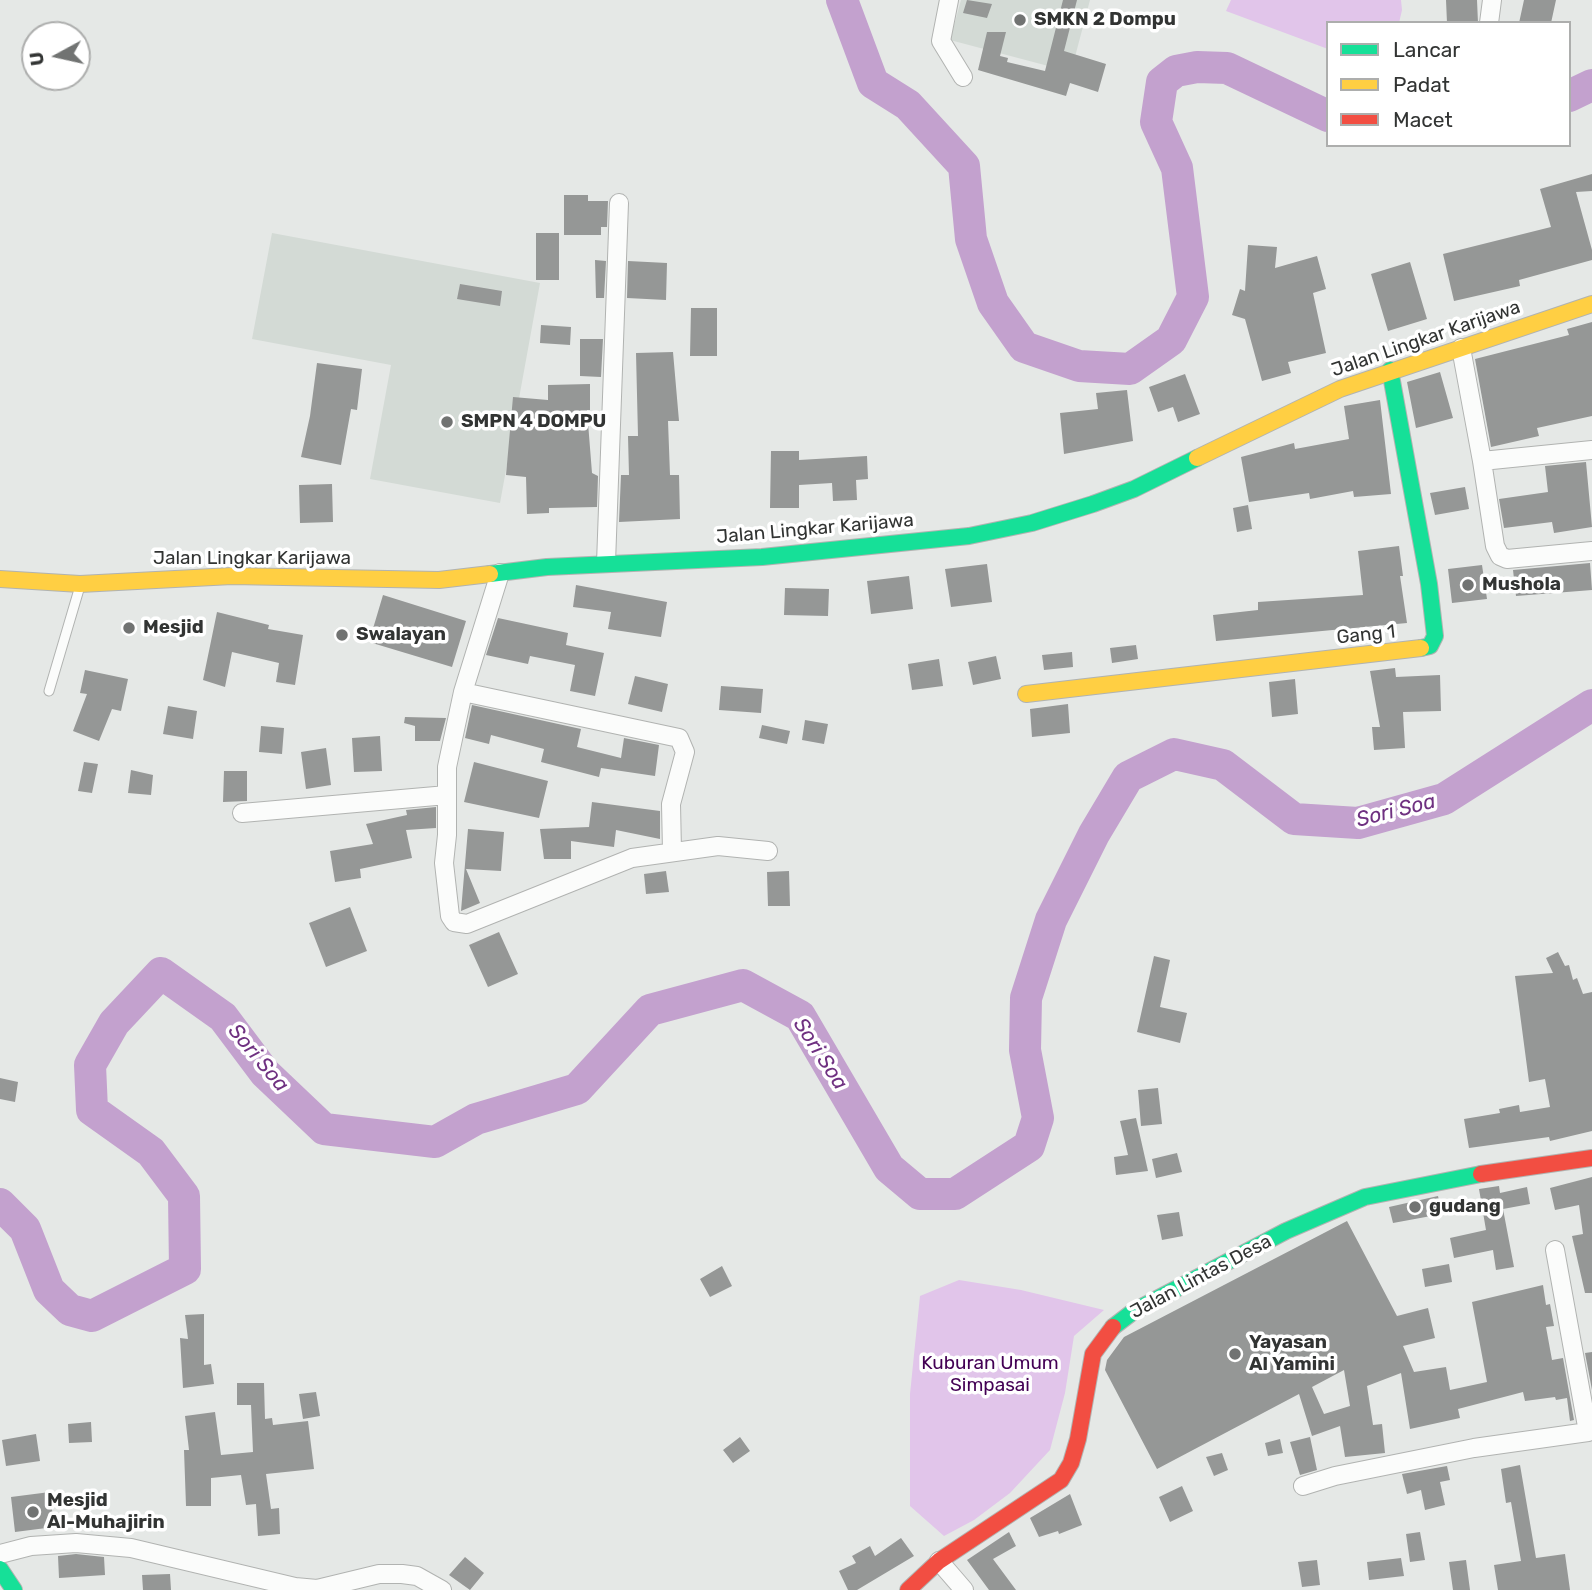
<!DOCTYPE html>
<html>
<head>
<meta charset="utf-8">
<style>
	body { margin:0 }
	#map { position:relative; width:1592px; height:1590px; overflow:hidden; background:#e5e8e6; font-family:Rubik,sans-serif }
	canvas { display:block }
	.legend { position:absolute; left:1326px; top:21px; width:245px; height:126px; box-sizing:border-box; background:#fff; border:2px solid #adaead; margin:0; padding:9px 12px; list-style:none; font-size:21px; color:#323433 }
	.legend li { display:flex; align-items:center; gap:14px; height:35px }
	.legend b { width:35px; border:2px solid #adaead }
	.north { position:absolute; left:21px; top:21px; width:70px; height:70px; box-sizing:border-box; background:#fff; border:2px solid #adaead; border-radius:50%; rotate:262deg; font-size:19px; font-weight:700; line-height:28px; text-align:center; color:#323433 }
	.north::after { content:''; display:block; margin:auto; width:24px; height:32px; background:#717372; clip-path:polygon(50% 0,100% 100%,50% 72%,0 100%) }
</style>
</head>
<body>
<div id="map">
<canvas width="1592" height="1590"></canvas>
<ul class="legend">
<li><b style="height:9px;background:#16e098"></b>Lancar</li>
<li><b style="height:9px;background:#ffcf43"></b>Padat</li>
<li><b style="height:9px;background:#f24e42"></b>Macet</li>
</ul>
<div class="north">U</div>
</div>
<script>
const c = document.querySelector('canvas').getContext('2d');
c.lineJoin = 'round';
function fillPath(path, color) { c.fillStyle = color; c.fill(path, 'evenodd'); }
const shape = rows => new Path2D(rows.map(r => 'M' + r).join(''));
function strokePath(path, color, width, dash) { c.strokeStyle = color; c.lineWidth = width; c.lineCap = dash ? 'butt' : 'round'; c.setLineDash(dash || []); c.stroke(path); }
function label(font, color, halo, rows, align = 'center') {
  c.font = font + ' Rubik,sans-serif'; c.lineWidth = 7; c.setLineDash([]); c.textBaseline = 'middle'; c.strokeStyle = halo; c.fillStyle = color; for (const [text, x, y, turn = 0] of rows) {
    c.save(); c.translate(x, y); c.rotate((+turn || 0) * Math.PI / 180); c.textAlign = isNaN(turn) ? turn : align; if (halo) c.strokeText(text, 0, 0); c.fillText(text, 0, 0); c.restore();
  }
}
const built = shape([
	[961,0,1090,0,1071,72,950,40],
	[272,233,540,283,500,503,370,479,391,365,252,339]
]);
const green = shape([
	[1231,0,1401,0,1402,10,1399,23,1328,23,1328,49,1226,11],
	[959,1280,1021,1290,1104,1310,1074,1336,1065,1393,1050,1450,1010,1493,974,1520,944,1536,910,1506,910,1394,920,1296]
]);
const river = shape([
	[842,0,873,83,908,105,964,166,971,239,993,303,1024,347,1079,366,1130,369,1171,340,1193,297,1177,168,1156,122,1162,82,1176,71,1197,67,1227,68,1328,116],
	[1569,96,1592,85],
	[0,1204,25,1229,49,1290,70,1310,92,1316,185,1269,184,1196,151,1152,92,1110,90,1065,114,1023,161,973,223,1017,265,1073,324,1129,435,1142,476,1119,577,1089,650,1010,743,985,800,1016,889,1168,920,1194,955,1194,1029,1146,1038,1118,1025,1050,1026,998,1051,920,1094,834,1128,777,1174,754,1223,765,1294,819,1358,823,1444,799,1592,705]
]);
const building = shape([
	[967,0,992,4,987,18,963,13],
	[1063,0,1077,0,1064,51,1106,64,1098,92,1070,83,1066,96,978,70,987,32,1006,32,1000,56,1008,58,1007,62,1045,71],
	[1446,0,1477,0,1478,23,1447,23],
	[1524,0,1556,0,1551,23,1519,23],
	[1592,174,1592,191,1576,192,1592,250,1592,260,1519,280,1520,286,1454,301,1443,254,1551,227,1540,189],
	[564,195,588,195,588,201,608,201,607,227,601,227,601,235,564,235],
	[536,233,559,233,559,280,536,280],
	[1248,245,1277,247,1275,268,1317,256,1326,289,1313,293,1326,353,1288,362,1291,373,1262,381,1245,319,1232,315,1240,289,1245,291],
	[595,260,606,261,604,298,596,298],
	[628,261,667,263,666,300,627,298],
	[1410,262,1427,319,1388,331,1371,274],
	[460,284,502,291,500,306,457,299],
	[691,308,717,308,717,356,690,356],
	[1592,322,1592,416,1537,428,1539,436,1491,447,1475,359,1569,335,1567,329],
	[541,325,571,327,570,345,540,343],
	[580,339,603,339,601,377,580,376],
	[673,352,679,421,668,421,670,475,679,475,680,519,619,522,621,475,629,475,628,436,638,436,636,353],
	[317,363,362,369,357,410,351,409,341,465,301,457,310,416],
	[1440,372,1453,418,1416,428,1407,382],
	[1185,374,1200,414,1178,422,1173,407,1158,412,1149,387],
	[590,384,590,410,587,410,592,473,598,476,597,507,549,508,549,513,527,514,526,477,506,475,513,397,548,400,548,385],
	[1127,390,1133,441,1064,454,1060,413,1098,409,1096,393],
	[1380,400,1391,494,1354,497,1353,491,1310,499,1309,493,1249,502,1241,457,1294,443,1295,449,1349,439,1344,406],
	[771,451,799,451,799,460,867,456,868,479,856,480,857,500,833,501,832,483,799,485,799,508,770,508],
	[1586,462,1592,527,1554,533,1552,522,1504,528,1499,499,1548,492,1545,466],
	[332,484,333,522,300,523,299,485],
	[1465,487,1469,509,1435,515,1430,493],
	[1248,505,1252,529,1237,532,1233,508],
	[1399,546,1403,576,1400,576,1407,623,1216,641,1213,615,1258,610,1258,602,1363,595,1358,551],
	[1590,563,1592,590,1516,596,1513,570],
	[987,564,992,602,951,607,945,569],
	[1482,565,1487,599,1452,603,1448,569],
	[909,576,913,609,871,614,867,581],
	[576,585,667,602,661,637,608,629,611,612,573,607],
	[785,588,829,589,828,616,784,615],
	[383,595,466,621,452,667,369,642],
	[217,612,269,625,268,629,303,635,295,685,276,682,279,663,232,652,225,687,203,680],
	[498,618,568,633,566,645,604,653,595,696,570,691,575,665,530,656,528,664,486,655],
	[1136,645,1138,659,1112,663,1110,648],
	[1072,652,1073,667,1044,670,1042,655],
	[996,656,1001,679,973,685,968,662],
	[939,659,943,686,912,690,908,664],
	[1395,668,1396,677,1440,675,1441,711,1403,712,1405,748,1374,750,1372,727,1380,727,1370,671],
	[85,670,128,679,121,711,112,709,99,741,73,731,87,694,80,693],
	[635,676,668,684,662,712,628,704],
	[1295,679,1298,714,1272,717,1269,682],
	[721,686,763,689,761,713,719,710],
	[1068,704,1070,733,1032,737,1030,709],
	[472,705,581,729,577,747,621,758,624,738,659,745,655,776,601,768,599,777,541,762,544,749,491,735,489,744,465,738],
	[168,706,197,711,193,739,163,734],
	[405,717,446,718,440,741,415,741,415,726,404,723],
	[805,720,828,724,824,744,802,740],
	[762,725,790,731,787,744,759,738],
	[261,726,284,728,282,754,259,752],
	[380,736,382,771,354,772,352,738],
	[326,748,331,785,306,789,301,752],
	[84,762,98,764,92,793,78,791],
	[474,762,548,781,539,818,464,802],
	[131,770,153,775,151,795,128,793],
	[224,771,247,771,247,801,223,802],
	[592,802,660,811,660,839,616,830,614,847,571,841,571,859,544,859,540,829,589,827],
	[436,807,436,828,406,830,412,858,360,869,361,878,335,882,330,851,373,844,366,824,407,815,406,810],
	[468,829,504,832,501,871,466,869,480,903,461,911],
	[666,871,669,892,646,894,644,874],
	[789,871,790,906,768,906,767,872],
	[350,907,367,951,326,967,309,923],
	[499,932,518,974,488,987,469,945],
	[1558,952,1565,966,1569,965,1573,980,1577,978,1583,994,1592,992,1592,1131,1550,1141,1549,1137,1469,1148,1464,1119,1500,1113,1499,1109,1519,1105,1520,1112,1550,1107,1545,1079,1529,1082,1515,976,1553,973,1546,958],
	[1154,956,1170,960,1160,1007,1187,1013,1180,1043,1137,1032],
	[0,1078,18,1082,15,1102,0,1099],
	[1158,1088,1162,1124,1141,1126,1138,1090],
	[1136,1118,1148,1171,1116,1175,1114,1157,1128,1155,1120,1121],
	[1177,1153,1182,1172,1156,1178,1152,1159],
	[1592,1177,1592,1293,1585,1293,1572,1236,1583,1234,1579,1205,1555,1210,1550,1188],
	[1499,1186,1500,1193,1527,1187,1530,1204,1503,1209,1514,1267,1496,1270,1493,1250,1454,1258,1450,1238,1486,1230,1479,1189],
	[1438,1196,1442,1214,1393,1223,1389,1207],
	[1179,1212,1183,1236,1162,1240,1157,1215],
	[1347,1221,1397,1316,1428,1308,1435,1338,1403,1346,1414,1372,1446,1367,1450,1390,1487,1382,1472,1302,1543,1285,1546,1305,1550,1304,1554,1326,1546,1327,1552,1360,1563,1358,1574,1420,1570,1421,1567,1398,1556,1400,1555,1397,1525,1401,1523,1392,1458,1409,1460,1418,1410,1429,1401,1373,1367,1386,1373,1425,1382,1424,1385,1453,1345,1457,1340,1426,1312,1436,1299,1394,1157,1469,1105,1370,1107,1360,1124,1337],
	[1344,1370,1350,1406,1324,1414,1312,1387],
	[1449,1264,1452,1282,1425,1287,1422,1269],
	[722,1266,732,1286,710,1297,700,1279],
	[204,1314,204,1365,211,1364,214,1384,183,1388,180,1338,188,1339,185,1315],
	[1592,1352,1592,1390,1585,1353],
	[237,1383,264,1383,265,1419,272,1418,273,1425,308,1421,314,1469,266,1474,271,1509,279,1508,280,1534,258,1536,256,1504,246,1505,241,1475,211,1478,211,1506,186,1506,184,1450,189,1450,185,1416,215,1412,221,1455,253,1452,251,1405,237,1405],
	[316,1392,320,1416,303,1419,299,1394],
	[91,1422,92,1442,69,1443,68,1424],
	[36,1434,40,1461,6,1466,2,1440],
	[740,1437,750,1451,733,1463,723,1450],
	[1310,1437,1317,1470,1300,1475,1290,1442],
	[1280,1439,1283,1453,1268,1456,1265,1443],
	[1222,1453,1228,1470,1214,1476,1206,1457],
	[1520,1465,1536,1558,1565,1554,1570,1590,1498,1590,1494,1565,1521,1561,1511,1502,1506,1503,1501,1469],
	[1447,1466,1450,1480,1440,1482,1445,1505,1425,1510,1421,1490,1407,1494,1402,1474],
	[1182,1486,1193,1511,1170,1522,1159,1497],
	[50,1492,54,1527,15,1532,11,1497],
	[1070,1494,1082,1525,1059,1534,1058,1531,1039,1537,1030,1518],
	[1009,1532,1016,1546,993,1559,1016,1590,989,1590,967,1560],
	[1420,1532,1425,1560,1410,1562,1406,1534],
	[901,1538,914,1556,857,1590,848,1590,839,1571,856,1563,852,1556,870,1546,875,1556],
	[76,1554,104,1557,105,1575,59,1578,58,1556],
	[465,1557,484,1573,470,1590,449,1575],
	[1401,1558,1404,1576,1369,1580,1367,1562],
	[1317,1560,1320,1585,1302,1587,1298,1562],
	[1466,1560,1470,1590,1453,1590,1449,1562],
	[170,1574,171,1590,143,1590,142,1575]
]);
const lane = shape([
	[49,691,80,586]
]);
const street = shape([
	[949,0,941,41,963,77],
	[1489,23,1492,0],
	[1461,348,1482,461,1592,450],
	[1482,461,1495,546,1500,556,1507,559,1592,551],
	[606,563,619,203],
	[500,573,463,692,447,767,447,835,444,863,450,916,454,922,467,924,632,858,718,846,768,851],
	[463,692,679,738,685,752,671,804,672,851],
	[242,813,447,795],
	[1555,1250,1588,1432,1592,1431],
	[1303,1486,1335,1476,1474,1448,1588,1432],
	[0,1554,31,1546,76,1543,131,1548,295,1587,317,1589,379,1574,402,1574,417,1576,442,1590],
	[939,1561,964,1590]
]);
const fast = shape([
	[1390,370,1429,584,1435,636,1430,646,1421,648],
	[490,574,547,567,762,557,969,536,1032,523,1093,504,1134,489,1197,458],
	[1113,1327,1134,1311,1286,1231,1365,1197,1481,1174],
	[0,1569,14,1590]
]);
const slow = shape([
	[1197,458,1340,389,1592,304],
	[0,579,80,584,232,576,439,580,490,574],
	[1026,694,1421,648]
]);
const jam = shape([
	[1481,1174,1592,1158],
	[908,1590,939,1561,1061,1480,1071,1463,1078,1439,1093,1354,1113,1327]
]);
const markers = [
	[1020,20,7,"#717372"],
	[447,422,7,"#717372"],
	[1468,585,7,"#717372"],
	[129,628,7,"#717372"],
	[342,635,7,"#717372"],
	[1415,1207,7,"#717372"],
	[1235,1354,7,"#717372"],
	[33,1512,7,"#717372"]
];
const poiNames = [
	["SMKN 2 Dompu",1034,20],
	["SMPN 4 DOMPU",461,422],
	["Mushola",1482,585],
	["Mesjid",143,628],
	["Swalayan",356,635],
	["gudang",1429,1207],
	["Yayasan",1249,1343],
	["Al Yamini",1249,1365],
	["Mesjid",47,1501],
	["Al-Muhajirin",47,1523]
];
const streetNames = [
	["Jalan Lingkar Karijawa",1426,339,-19],
	["Jalan Lingkar Karijawa",815,529,-5],
	["Jalan Lingkar Karijawa",252,559],
	["Gang 1",1366,635,-6],
	["Jalan Lintas Desa",1201,1277,-28]
];
const parkNames = [
	["Kuburan Umum",990,1364],
	["Simpasai",990,1386]
];
const waterNames = [
	["Sori Soa",1396,811,-14],
	["Sori Soa",820,1054,57],
	["Sori Soa",258,1058,50]
];
fillPath(built, '#d3dad5');
fillPath(green, '#e1c5ea');
strokePath(river, '#c3a1ce', 32);
fillPath(building, '#959796');
strokePath(lane, '#b1b3b1', 11);
strokePath(street, '#b1b3b1', 20);
strokePath(fast, '#b1b3b1', 18);
strokePath(slow, '#b1b3b1', 18);
strokePath(jam, '#b1b3b1', 18);
strokePath(lane, '#fbfcfb', 9);
strokePath(street, '#fbfcfb', 18);
strokePath(fast, '#16e098', 16);
strokePath(slow, '#ffcf43', 16);
strokePath(jam, '#f24e42', 16);
for (const [x, y, r, color] of markers) { const dot = new Path2D(); dot.arc(x, y, r, 0, 2 * Math.PI); c.fillStyle = color; c.fill(dot); strokePath(dot, '#fff', 2.5); }
label('bold 19px', '#323433', '#fff', poiNames, 'left');
label('19px', '#323433', '#fff', streetNames);
label('19px', '#430054', '#fff', parkNames);
label('italic 21px', '#6f3181', '#fff', waterNames);
</script>
</body>
</html>
